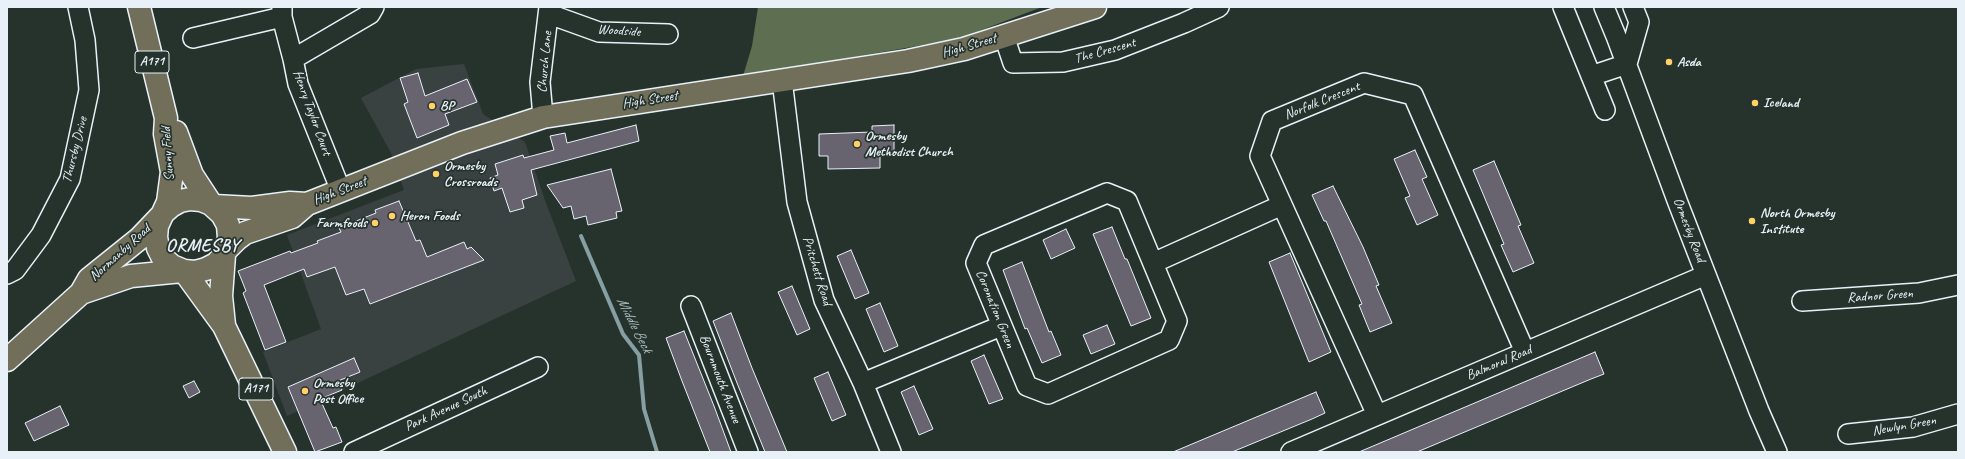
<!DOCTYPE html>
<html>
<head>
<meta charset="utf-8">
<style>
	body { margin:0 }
	#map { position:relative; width:1965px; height:459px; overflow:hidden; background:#26332d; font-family:Caveat,sans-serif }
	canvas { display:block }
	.frame { position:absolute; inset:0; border:8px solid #e8f1f8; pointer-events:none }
</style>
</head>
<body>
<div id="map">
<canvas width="1965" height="459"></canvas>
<div class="frame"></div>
</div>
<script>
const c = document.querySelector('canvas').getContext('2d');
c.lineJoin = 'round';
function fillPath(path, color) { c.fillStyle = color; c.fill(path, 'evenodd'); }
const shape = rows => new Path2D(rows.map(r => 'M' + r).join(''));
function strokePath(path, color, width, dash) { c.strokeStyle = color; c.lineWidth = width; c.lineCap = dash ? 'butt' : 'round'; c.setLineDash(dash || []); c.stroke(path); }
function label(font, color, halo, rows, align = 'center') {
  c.font = font + ' Caveat,sans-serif'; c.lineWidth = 3.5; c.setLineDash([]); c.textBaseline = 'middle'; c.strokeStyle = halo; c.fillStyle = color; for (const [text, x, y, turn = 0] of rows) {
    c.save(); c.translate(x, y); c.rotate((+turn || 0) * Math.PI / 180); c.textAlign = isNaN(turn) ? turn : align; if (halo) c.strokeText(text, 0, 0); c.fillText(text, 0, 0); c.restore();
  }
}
const built = shape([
	[464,64,483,114,525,142,546,203,576,281,287,416,263,352,321,329,287,235,404,190,391,153,361,98,416,69]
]);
const green = shape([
	[758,7,1042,7,958,39,743,76,752,46]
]);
const stream = shape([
	[581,236,623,334,639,355,644,409,657,452]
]);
const building = shape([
	[418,73,425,96,467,79,477,102,445,114,449,125,417,138,404,104,408,102,400,78,418,73],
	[636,125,639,141,531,170,537,195,522,200,524,208,510,212,502,188,494,191,490,178,498,175,495,164,523,155,524,158,554,150,550,136,565,133,567,143,636,125],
	[894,125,894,155,880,156,880,168,828,169,828,156,819,156,819,134,872,132,872,126,894,125],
	[1415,150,1427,177,1422,179,1438,215,1417,225,1405,198,1410,196,1394,159,1415,150],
	[1494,161,1521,225,1518,226,1534,263,1513,272,1501,245,1504,244,1473,170,1494,161],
	[611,169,622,211,616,212,617,218,588,225,586,216,574,219,571,206,563,208,547,185,611,169],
	[1333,186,1363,247,1379,285,1376,286,1392,323,1370,332,1359,305,1362,304,1346,267,1326,221,1324,221,1312,195,1333,186],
	[399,201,416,241,420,240,427,257,464,242,467,249,471,247,484,260,370,304,364,289,346,295,335,267,307,277,304,269,264,285,286,342,265,350,243,293,246,291,238,271,290,251,291,253,318,243,317,241,341,232,339,228,376,213,375,210,399,201],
	[1112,227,1125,259,1127,259,1151,318,1131,326,1093,234,1112,227],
	[1066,229,1075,248,1051,259,1043,240,1066,229],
	[851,250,869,293,855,299,837,256,851,250],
	[1290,253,1331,352,1309,362,1269,262,1290,253],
	[1022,262,1049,332,1051,331,1061,355,1042,363,1027,328,1025,329,1003,270,1022,262],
	[792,286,810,329,797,335,778,292,792,286],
	[880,303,898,346,884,352,866,309,880,303],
	[731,313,752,368,787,452,765,452,737,383,713,321,731,313],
	[1107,325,1115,344,1091,354,1083,335,1107,325],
	[684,331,714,406,731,452,710,452,682,381,666,338,684,331],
	[1595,352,1604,374,1591,379,1417,452,1359,452,1595,352],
	[984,355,1003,399,989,404,971,361,984,355],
	[354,358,360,372,338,381,342,390,320,399,333,428,336,427,342,442,315,452,288,387,354,358],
	[828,372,846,415,832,421,814,378,828,372],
	[194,381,200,392,189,398,183,386,194,381],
	[914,386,933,429,919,435,901,392,914,386],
	[1316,392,1325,413,1312,419,1232,452,1173,452,1316,392],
	[60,406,69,425,34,441,25,423,60,406]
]);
const minor = shape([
	[1563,7,1605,110],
	[1604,7,1616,36,1678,203,1759,411,1777,452],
	[549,14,599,32,668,34],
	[282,17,293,59],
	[1004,36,1013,63,1063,62,1115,50,1184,23,1219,7],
	[193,38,282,17,282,7],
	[1591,76,1627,64,1639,22,1633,7],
	[782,80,797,202,824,300,863,383,891,452],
	[543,117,540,82,549,7],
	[341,191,298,84,293,59,370,14,374,7],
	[1107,193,1127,201,1177,321,1169,340,1048,394,1027,386,976,263,984,245,1107,193],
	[1153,263,1282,205],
	[7,274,15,270,41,235,70,179,89,90,85,40,78,7],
	[1802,301,1919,293,1958,285],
	[691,306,748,452],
	[863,383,1001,326],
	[1377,415,1260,156,1272,121,1364,83,1413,95,1525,352],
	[1848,434,1913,427,1958,414],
	[354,452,538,367],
	[1291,452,1706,275]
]);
const major = shape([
	[139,7,166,118,165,134,172,172,168,202,157,226,156,237,158,248,163,258,172,266,184,271,195,272,206,269,216,264,224,255,229,238,228,225,222,214,211,204,201,200,190,199,180,201,171,206,163,213],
	[176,132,192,175,211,204],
	[214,206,252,208,290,203,307,204],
	[226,250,237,239,245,233,292,217,307,204,462,143,543,117,908,61,964,49,1095,7],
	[224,255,221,296,224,325],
	[184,271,224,326,285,452],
	[84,292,131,276,182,271],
	[7,360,81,293,89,279,140,238,161,216]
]);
const markers = [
	[1669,62,4,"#ffd166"],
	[1755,103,4,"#ffd166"],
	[432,106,4,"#ffd166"],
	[857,144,4,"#ffd166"],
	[436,174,4,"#ffd166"],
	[392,216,4,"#ffd166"],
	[1752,221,4,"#ffd166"],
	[375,223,4,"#ffd166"],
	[305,391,4,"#ffd166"]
];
const shields = [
	[152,62,34],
	[256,389,34]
];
const shieldNames = [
	["A171",152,62],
	["A171",256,389]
];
const streetNames = [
	["Woodside",619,31,4],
	["High Street",969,46,-16],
	["The Crescent",1105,51,-16],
	["Church Lane",545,62,-85],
	["High Street",650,100,-9],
	["Norfolk Crescent",1322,101,-22],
	["Henry Taylor Court",312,113,70],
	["Thursby Drive",75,150,-76],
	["Sunny Field",168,154,-94],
	["High Street",340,191,-21],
	["Ormesby Road",1689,230,69],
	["Normanby Road",120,253,-42],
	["Pritchett Road",817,271,73],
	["Radnor Green",1880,296,-4],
	["Coronation Green",995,309,68],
	["Balmoral Road",1499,363,-23],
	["Bournmouth Avenue",720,379,69],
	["Park Avenue South",446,409,-25],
	["Newlyn Green",1904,426,-10]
];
const poiNames = [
	["Asda",1677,62],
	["Iceland",1763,103],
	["BP",440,106],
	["Ormesby",865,136],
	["Methodist Church",865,152],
	["Ormesby",444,166],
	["Crossroads",444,182],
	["North Ormesby",1760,213],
	["Institute",1760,229],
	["Heron Foods",400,216],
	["Farmfoods",367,223,"right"],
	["Ormesby",313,383],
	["Post Office",313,399]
];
const waterNames = [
	["Middle Beck",634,325,63]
];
const districtNames = [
	["ORMESBY",203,246]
];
fillPath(built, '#3a4241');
fillPath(green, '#5e6e50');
strokePath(stream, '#859fa2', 4);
fillPath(building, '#676470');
strokePath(building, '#e8f1f8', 1);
strokePath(minor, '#e8f1f8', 22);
strokePath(major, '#e8f1f8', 25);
strokePath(minor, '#26332d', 19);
strokePath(major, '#716e59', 22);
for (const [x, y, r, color] of markers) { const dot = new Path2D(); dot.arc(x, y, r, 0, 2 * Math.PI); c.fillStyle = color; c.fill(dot); strokePath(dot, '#26332d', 1.5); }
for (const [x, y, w] of shields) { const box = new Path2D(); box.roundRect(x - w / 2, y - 11, w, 22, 3); c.fillStyle = '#26332d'; c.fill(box); strokePath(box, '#e8f1f8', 1); }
label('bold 13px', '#e8f1f8', null, shieldNames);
label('14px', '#e8f1f8', '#26332d', streetNames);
label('bold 14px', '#e8f1f8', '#26332d', poiNames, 'left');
label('italic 15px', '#a6babe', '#26332d', waterNames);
c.letterSpacing = '1px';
label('bold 18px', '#e8f1f8', '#26332d', districtNames);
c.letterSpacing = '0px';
</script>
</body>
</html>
